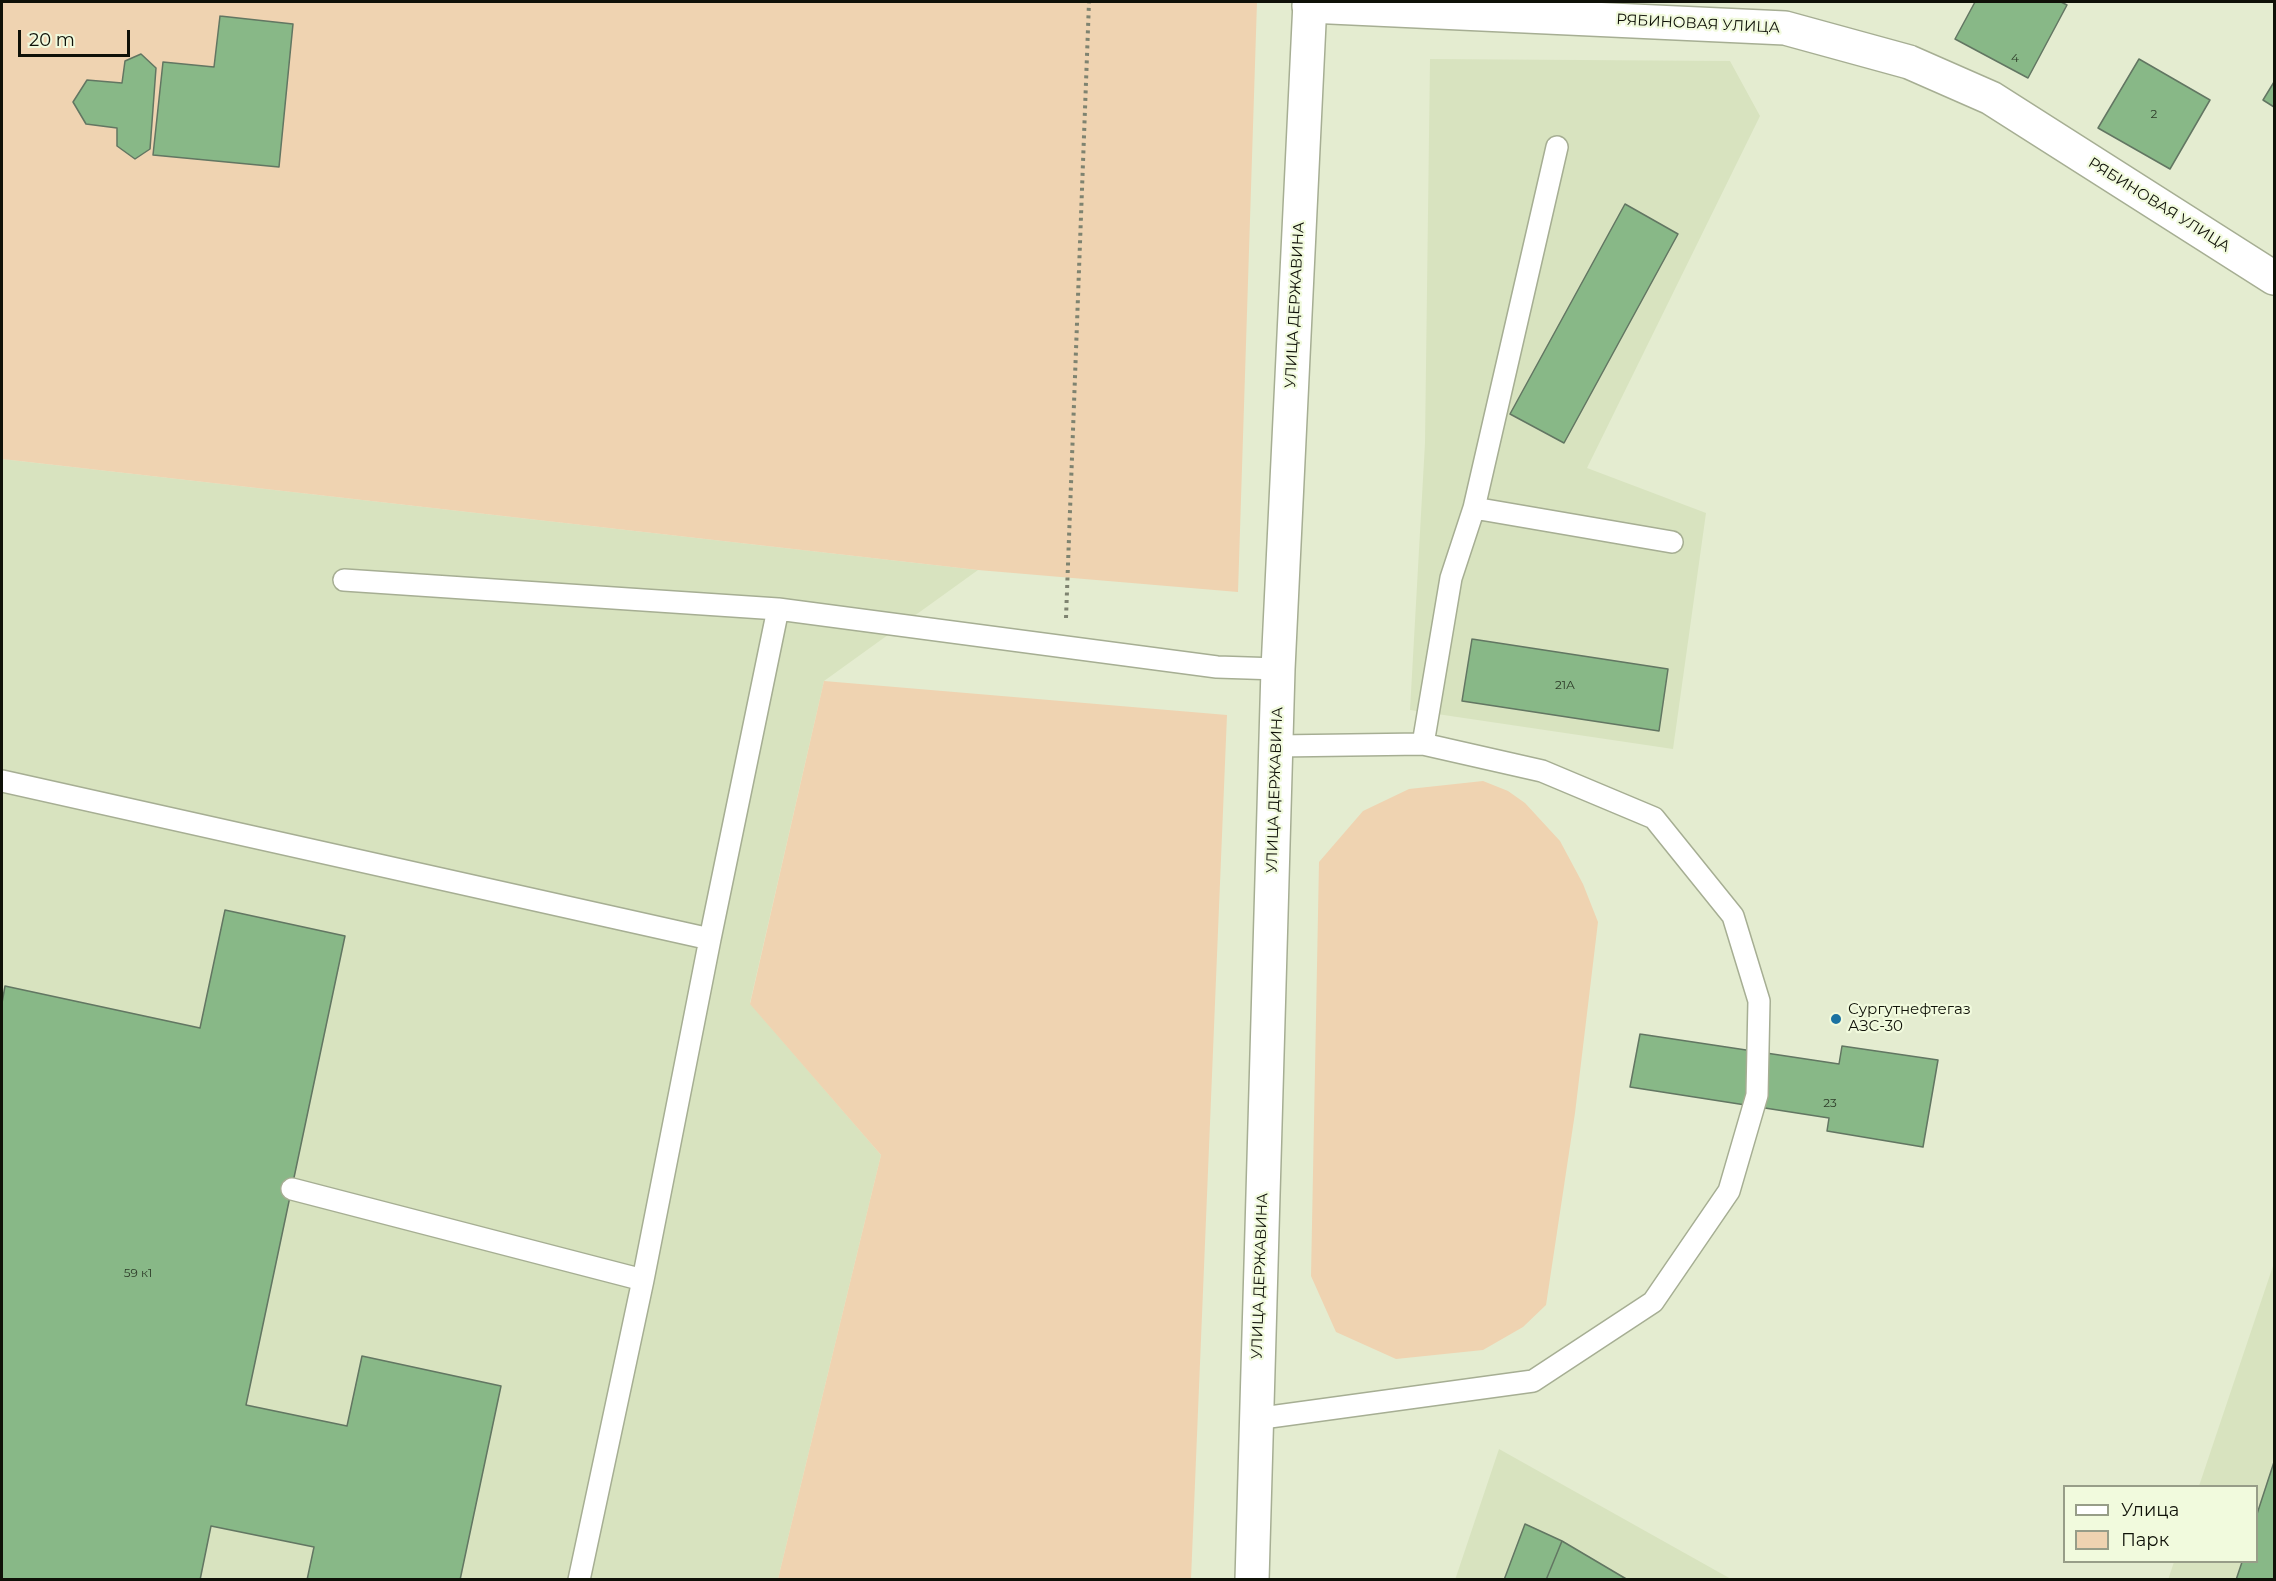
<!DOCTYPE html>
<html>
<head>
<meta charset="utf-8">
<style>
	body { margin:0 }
	#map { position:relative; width:2276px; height:1581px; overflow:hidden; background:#e4ecd0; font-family:Montserrat,sans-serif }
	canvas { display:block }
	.frame { position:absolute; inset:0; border:3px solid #0f1108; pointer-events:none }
	.legend { position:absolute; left:2063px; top:1485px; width:195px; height:78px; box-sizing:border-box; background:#f1fadd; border:2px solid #979d88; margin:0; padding:8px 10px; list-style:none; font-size:18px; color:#0f1108 }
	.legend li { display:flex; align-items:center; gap:12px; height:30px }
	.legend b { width:30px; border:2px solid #979d88 }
	.scale { position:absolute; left:18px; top:30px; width:112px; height:27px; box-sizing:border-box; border:3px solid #0f1108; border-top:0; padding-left:8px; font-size:18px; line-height:21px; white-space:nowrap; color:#0f1108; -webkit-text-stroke:4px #f1fadd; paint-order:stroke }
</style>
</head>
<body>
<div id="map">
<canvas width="2276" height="1581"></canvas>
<div class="frame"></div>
<ul class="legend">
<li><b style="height:8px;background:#fff"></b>Улица</li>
<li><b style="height:16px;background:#efd3b1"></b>Парк</li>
</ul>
<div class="scale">20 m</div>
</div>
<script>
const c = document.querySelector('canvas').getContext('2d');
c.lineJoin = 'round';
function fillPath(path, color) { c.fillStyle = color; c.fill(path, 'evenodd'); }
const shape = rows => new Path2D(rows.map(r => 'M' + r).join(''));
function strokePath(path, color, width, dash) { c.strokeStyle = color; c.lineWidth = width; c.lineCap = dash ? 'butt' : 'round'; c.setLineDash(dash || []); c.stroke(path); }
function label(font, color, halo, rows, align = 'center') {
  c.font = font + ' Montserrat,sans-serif'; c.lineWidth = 4.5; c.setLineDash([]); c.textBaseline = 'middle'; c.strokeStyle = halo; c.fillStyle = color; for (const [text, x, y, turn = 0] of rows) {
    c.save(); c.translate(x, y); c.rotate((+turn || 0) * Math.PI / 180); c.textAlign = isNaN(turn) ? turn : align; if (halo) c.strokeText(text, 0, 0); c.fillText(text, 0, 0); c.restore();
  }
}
const built = shape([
	[1430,59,1730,61,1760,116,1587,468,1706,513,1673,749,1410,710,1425,443],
	[2,459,978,570,824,681,750,1003,881,1155,778,1579,2,1580],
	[2274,1263,2274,1579,2168,1580,2174,1562,2256,1562,2256,1486,2199,1486],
	[1499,1449,1731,1579,1455,1580]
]);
const green = shape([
	[2,2,1257,2,1238,592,978,570,2,459],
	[824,681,1227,715,1191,1579,778,1579,881,1155,750,1004],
	[1483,781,1508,791,1525,803,1560,841,1583,884,1598,922,1575,1113,1546,1305,1523,1327,1483,1350,1396,1359,1336,1332,1311,1276,1319,862,1363,811,1409,789]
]);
const building = shape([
	[1975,2,2061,2,2067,5,2028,78,1955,39,1975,2],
	[220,16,293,24,279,167,153,155,163,62,214,67,220,16],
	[141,54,156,68,150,149,135,159,117,146,117,128,86,124,73,102,87,80,122,83,125,61,141,54],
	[2139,59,2210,100,2170,169,2098,128,2139,59],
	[2274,82,2274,107,2263,100,2274,82],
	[1625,204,1678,234,1564,443,1510,414,1625,204],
	[1472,639,1668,669,1659,731,1462,701,1472,639],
	[225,910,345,936,246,1405,347,1426,362,1356,501,1386,460,1580,307,1580,314,1547,211,1526,200,1580,2,1580,2,1003,5,986,200,1028,225,910],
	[1640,1034,1839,1064,1842,1046,1938,1060,1923,1147,1827,1131,1829,1118,1630,1087,1640,1034],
	[2274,1462,2274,1580,2236,1580,2242,1562,2256,1562,2256,1517,2274,1462],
	[1525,1524,1562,1541,1546,1580,1504,1580,1525,1524],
	[1562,1541,1628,1580,1546,1580,1562,1541]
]);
const path = shape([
	[1066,618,1089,2]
]);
const lane = shape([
	[1474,508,1557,147],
	[344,580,778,609,1217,667,1278,669],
	[1423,744,1451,578,1474,508,1672,542],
	[2,781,710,939,778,609],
	[292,1189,643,1280],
	[1255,1419,1533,1381,1653,1302,1729,1191,1757,1095,1759,1001,1733,916,1654,818,1542,771,1423,744,1277,746],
	[579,1580,643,1280,710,939]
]);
const street = shape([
	[1309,6,1785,28,1909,62,1991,98,2274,278]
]);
const primary = shape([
	[1252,1580,1278,669,1310,2]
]);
const markers = [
	[1836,1019,6,"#1b72a1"]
];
const numberNames = [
	["4",2015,58],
	["2",2154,114],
	["21А",1565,685],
	["23",1830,1103],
	["59 к1",138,1273]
];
const streetNames = [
	["РЯБИНОВАЯ УЛИЦА",1698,24,3],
	["РЯБИНОВАЯ УЛИЦА",2159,205,32],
	["УЛИЦА ДЕРЖАВИНА",1295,305,-87],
	["УЛИЦА ДЕРЖАВИНА",1275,790,-88],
	["УЛИЦА ДЕРЖАВИНА",1260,1276,-88]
];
const poiNames = [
	["Сургутнефтегаз",1848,1010],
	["АЗС-30",1848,1027]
];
fillPath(built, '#d8e3bf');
fillPath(green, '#efd3b1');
fillPath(building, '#88b887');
strokePath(building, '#627662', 1.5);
strokePath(lane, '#a6ae93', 24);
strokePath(street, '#a6ae93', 36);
strokePath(primary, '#a6ae93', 36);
strokePath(path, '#7e8370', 4, [3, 4.5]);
strokePath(lane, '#fff', 21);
strokePath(street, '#fff', 33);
strokePath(primary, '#fff', 33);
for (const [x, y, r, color] of markers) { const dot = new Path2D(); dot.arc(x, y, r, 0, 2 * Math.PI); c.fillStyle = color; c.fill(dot); strokePath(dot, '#f1fadd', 2); }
label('12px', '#2d3b28', null, numberNames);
label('15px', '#0f1108', '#f1fadd', streetNames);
label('15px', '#0f1108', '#f1fadd', poiNames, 'left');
</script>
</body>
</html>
